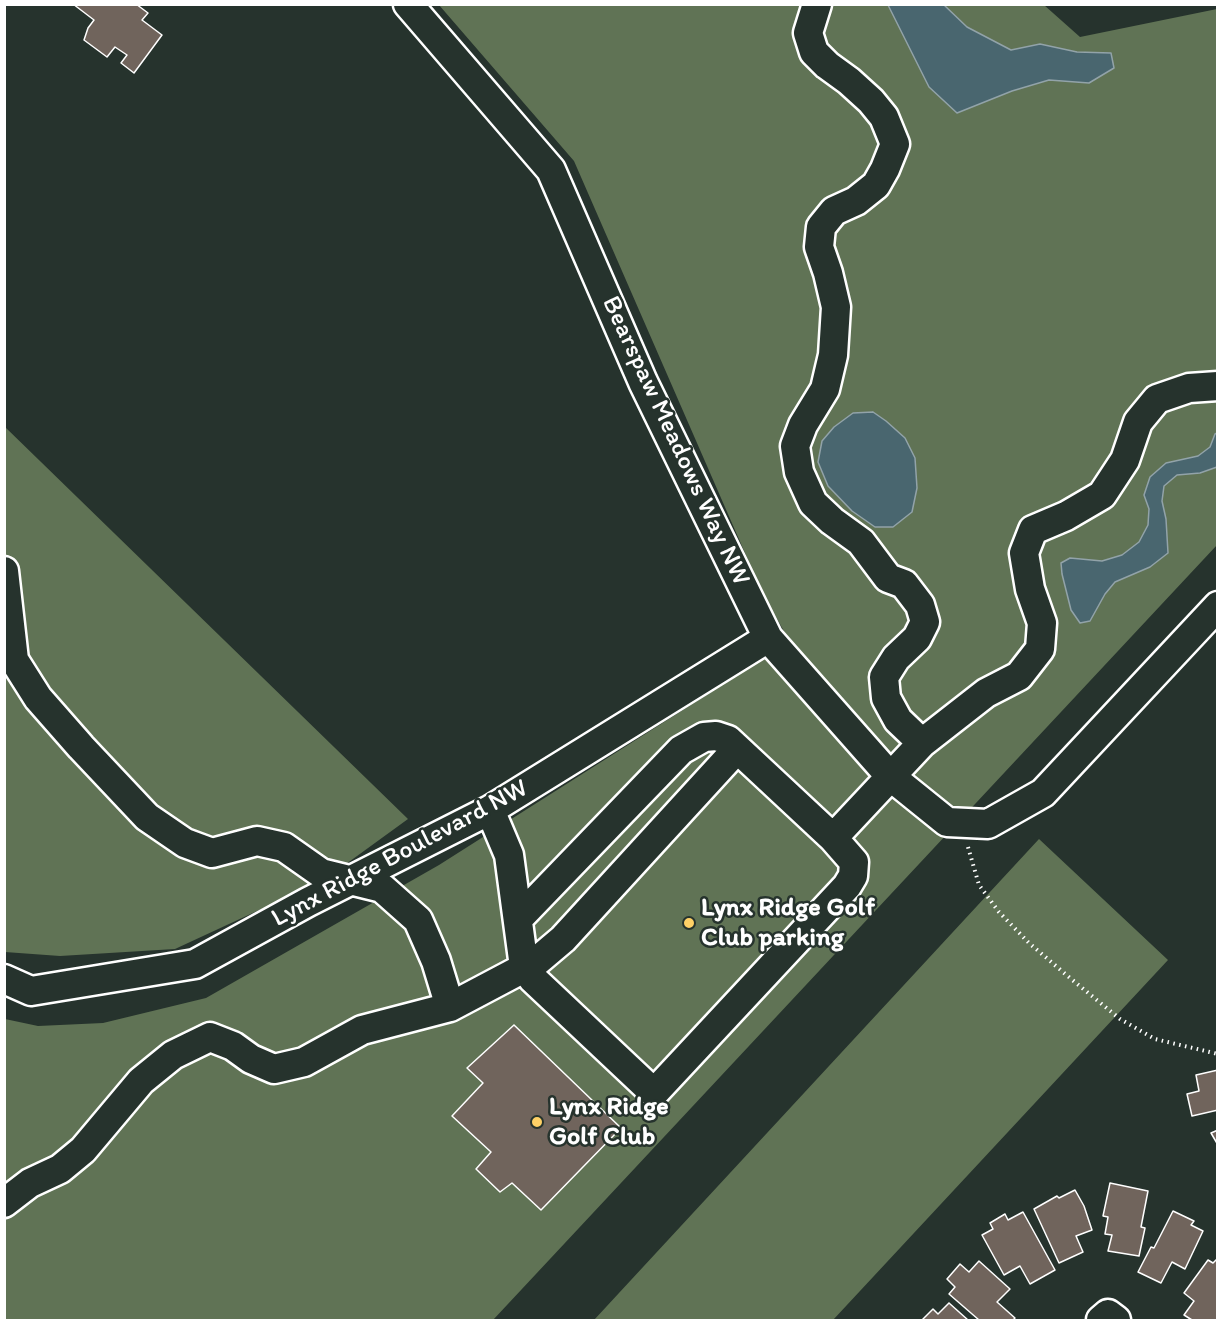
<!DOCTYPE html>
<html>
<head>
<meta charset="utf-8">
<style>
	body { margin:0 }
	#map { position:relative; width:1222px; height:1325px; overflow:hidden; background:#26332d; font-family:Itim,sans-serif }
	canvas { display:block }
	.frame { position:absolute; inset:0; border:6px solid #fff; pointer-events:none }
</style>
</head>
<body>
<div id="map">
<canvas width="1222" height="1325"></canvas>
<div class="frame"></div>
</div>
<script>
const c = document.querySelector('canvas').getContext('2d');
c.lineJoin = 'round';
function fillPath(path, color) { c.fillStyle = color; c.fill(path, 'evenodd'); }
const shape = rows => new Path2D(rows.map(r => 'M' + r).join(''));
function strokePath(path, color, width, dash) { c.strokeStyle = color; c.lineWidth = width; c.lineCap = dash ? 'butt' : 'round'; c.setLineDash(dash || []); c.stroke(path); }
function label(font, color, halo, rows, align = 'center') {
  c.font = font + ' Itim,sans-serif'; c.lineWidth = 5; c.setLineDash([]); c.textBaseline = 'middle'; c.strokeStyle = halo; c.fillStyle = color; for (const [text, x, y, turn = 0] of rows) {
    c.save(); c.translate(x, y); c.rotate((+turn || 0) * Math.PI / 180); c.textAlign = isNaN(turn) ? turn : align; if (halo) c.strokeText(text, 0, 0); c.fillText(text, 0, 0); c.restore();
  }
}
const green = shape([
	[439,5,1044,5,1080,37,1217,9,1217,545,493,1320,5,1320,5,1019,38,1026,103,1023,206,998,439,865,790,642,762,592,574,161],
	[4,426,408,819,324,880,175,949,60,956,5,952],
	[1039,839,1168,960,833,1320,594,1320]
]);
const water = shape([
	[888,5,944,5,967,27,1011,50,1040,44,1077,52,1111,53,1114,68,1089,83,1049,80,1012,91,957,113,929,87,888,5],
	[873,412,886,421,905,438,915,458,917,488,912,512,893,527,875,527,852,511,828,486,818,462,822,441,834,427,853,413,873,412],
	[1217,433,1217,467,1200,473,1177,475,1164,486,1162,501,1166,519,1168,553,1150,567,1115,582,1105,594,1090,621,1080,623,1071,610,1062,574,1061,563,1070,558,1102,561,1122,555,1139,542,1148,525,1149,509,1144,495,1150,477,1166,463,1198,456,1210,447,1215,434,1217,433]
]);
const building = shape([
	[73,4,136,4,148,13,142,20,162,35,134,73,121,63,127,55,115,47,107,57,84,40,88,28,94,20,73,4],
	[514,1025,621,1128,541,1210,512,1183,500,1192,476,1169,491,1152,452,1116,483,1083,467,1068,514,1025],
	[1218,1070,1218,1110,1192,1116,1187,1094,1199,1091,1196,1075,1218,1070],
	[1218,1130,1218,1145,1211,1133,1218,1130],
	[1110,1183,1148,1191,1141,1227,1145,1228,1139,1256,1108,1251,1112,1235,1105,1234,1108,1217,1103,1216,1110,1183],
	[1075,1190,1084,1206,1092,1230,1076,1236,1083,1252,1059,1263,1034,1209,1057,1196,1059,1198,1075,1190],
	[1173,1211,1194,1221,1191,1225,1203,1231,1185,1269,1172,1262,1161,1283,1138,1272,1151,1247,1154,1248,1173,1211],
	[1023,1212,1055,1270,1030,1284,1020,1266,1004,1275,982,1235,993,1229,990,1223,1005,1214,1008,1220,1023,1212],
	[1218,1258,1218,1318,1216,1320,1192,1320,1184,1315,1194,1301,1184,1293,1208,1260,1213,1263,1218,1258],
	[979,1261,1010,1289,997,1302,1015,1318,1013,1320,979,1320,949,1294,955,1287,947,1279,960,1264,969,1272,979,1261],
	[949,1303,968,1320,922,1320,933,1309,938,1314,949,1303]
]);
const path = shape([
	[968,847,979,885,999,912,1029,943,1070,978,1120,1019,1155,1039,1218,1054]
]);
const minor = shape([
	[408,4,551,170,643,382,768,638,890,776,947,822,988,824,1043,793,1218,606],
	[817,4,808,33,814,52,827,65,849,81,871,101,884,117,895,144,885,169,876,185,856,201,834,211,821,227,819,247,828,273,836,307,833,355,825,389,803,425,795,446,799,472,813,503,832,521,861,542,888,578,904,584,920,605,925,622,917,638,896,658,884,677,886,698,898,720,922,743],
	[4,571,14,660,38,698,81,747,147,817,185,843,212,853,257,841,284,847,321,873,382,888,418,920,436,961,450,1007],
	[490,810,509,855,524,967,533,979,654,1093,847,886,853,876,854,862,833,838,728,740,716,736,704,737,681,750,518,919],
	[833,838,922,743,986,693,1019,676,1040,649,1042,623,1030,589,1024,553,1033,530,1066,516,1102,495,1125,460,1138,422,1157,399,1189,388,1218,386],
	[4,979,31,991,195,964,308,902,490,810,768,638],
	[4,1203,30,1183,60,1169,83,1150,141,1081,173,1055,210,1037,233,1046,251,1059,274,1069,304,1062,362,1030,450,1007,537,961,563,939,737,749],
	[1101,1320,1108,1314,1116,1320]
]);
const markers = [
	[689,923,6,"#ffd166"],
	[537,1122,6,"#ffd166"]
];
const streetNames = [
	["Bearspaw Meadows Way NW",675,441,65],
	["Lynx Ridge Boulevard NW",400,854,-28]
];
const poiNames = [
	["Lynx Ridge Golf",701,908],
	["Club parking",701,938],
	["Lynx Ridge",549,1107],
	["Golf Club",549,1137]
];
fillPath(green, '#607355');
fillPath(water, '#49666f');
strokePath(water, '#92a3a9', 1.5);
fillPath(building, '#70645c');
strokePath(building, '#fff', 1.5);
strokePath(minor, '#fff', 33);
strokePath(path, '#fff', 4, [1.5, 4.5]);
strokePath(minor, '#26332d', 28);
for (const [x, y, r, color] of markers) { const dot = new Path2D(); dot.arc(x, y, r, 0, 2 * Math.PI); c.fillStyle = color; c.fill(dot); strokePath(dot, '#26332d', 2); }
label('26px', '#fff', '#26332d', streetNames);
label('bold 26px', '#fff', '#26332d', poiNames, 'left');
</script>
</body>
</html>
